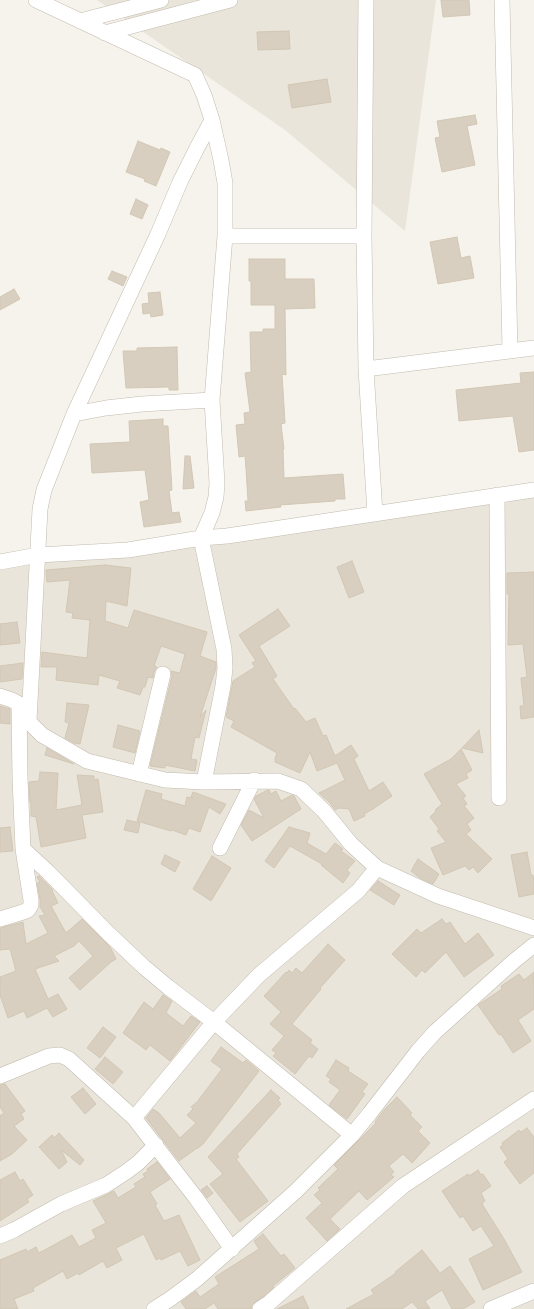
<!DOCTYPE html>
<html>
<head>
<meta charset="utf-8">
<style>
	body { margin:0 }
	canvas { display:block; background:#f6f3ec }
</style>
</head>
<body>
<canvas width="534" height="1309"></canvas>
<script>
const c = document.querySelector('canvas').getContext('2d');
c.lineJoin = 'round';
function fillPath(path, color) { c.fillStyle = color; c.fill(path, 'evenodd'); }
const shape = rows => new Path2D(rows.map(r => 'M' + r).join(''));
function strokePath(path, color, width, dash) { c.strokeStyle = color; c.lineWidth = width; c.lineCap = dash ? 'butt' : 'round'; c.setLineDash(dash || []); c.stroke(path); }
const residential = shape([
	[97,0,436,0,405,231,285,130],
	[534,495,534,1309,0,1309,0,566]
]);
const building = shape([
	[441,0,469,0,470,15,443,17,441,0],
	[289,31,290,49,258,50,257,32,289,31],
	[327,79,331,102,292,108,288,85,327,79],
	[475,115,477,124,467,126,475,165,442,172,435,138,440,137,437,121,475,115],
	[138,141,160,150,161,148,170,152,156,186,144,181,145,179,126,172,138,141],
	[136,199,148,205,142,219,130,214,136,199],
	[457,237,461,258,470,256,474,278,438,284,430,242,457,237],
	[249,259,285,259,285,279,314,279,315,308,285,309,286,375,282,374,285,423,281,424,284,449,283,449,284,478,343,474,345,499,335,499,335,501,280,505,281,507,246,511,245,501,248,501,246,469,245,456,239,457,236,425,245,424,244,413,250,412,245,373,251,372,250,332,263,332,263,329,275,329,275,305,251,305,251,281,249,281,249,259],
	[112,271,127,277,123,286,108,279,112,271],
	[14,289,20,299,0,310,0,297,14,289],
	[160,292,163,315,151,317,150,313,143,314,142,304,149,303,148,293,160,292],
	[177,347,178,390,169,390,169,387,126,388,123,351,137,351,137,348,177,347],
	[534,372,534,450,519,452,513,416,459,421,456,390,521,383,520,373,534,372],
	[163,419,163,426,168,426,172,490,169,491,172,513,179,512,181,522,144,527,140,502,149,500,145,470,92,473,90,444,130,442,129,421,163,419],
	[185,456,190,456,194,488,183,489,185,456],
	[352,561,364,592,349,598,337,567,352,561],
	[105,565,131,568,127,606,106,601,105,621,128,628,134,610,207,632,200,656,216,662,216,668,200,717,206,710,199,738,195,737,191,759,197,760,195,771,165,765,165,768,150,766,172,676,171,671,180,673,185,654,161,646,154,666,157,667,154,672,153,678,148,677,145,687,143,687,140,695,117,688,120,681,99,675,98,685,56,680,57,667,41,667,42,652,87,658,90,620,72,618,73,613,66,612,70,580,47,582,46,570,105,565],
	[534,572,534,717,521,719,520,706,524,706,521,678,527,677,523,644,508,645,509,594,507,594,507,573,534,572],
	[278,609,290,626,259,646,277,676,273,679,294,709,295,708,306,722,315,718,323,736,326,735,335,756,351,745,358,756,354,759,369,791,383,782,392,796,373,809,364,814,365,816,354,821,349,809,339,808,335,810,330,803,319,793,345,780,337,763,317,771,310,752,300,773,275,762,275,758,277,753,231,727,234,721,226,717,233,681,255,667,252,663,256,661,239,635,278,609],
	[17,622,20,643,0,645,0,624,17,622],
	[23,663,22,679,0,682,0,666,23,663],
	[67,703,89,705,80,744,74,743,65,738,69,723,65,722,67,703],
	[0,706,10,709,10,724,0,723,0,706],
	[118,725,140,731,135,753,113,747,118,725],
	[479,730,483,753,462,748,479,730],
	[47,748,74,764,45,755,47,748],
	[461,749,472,770,466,774,468,778,456,784,466,796,463,798,467,804,464,806,474,818,467,824,471,830,466,834,492,859,478,873,473,867,469,870,465,866,443,875,431,848,446,842,437,831,439,829,430,817,436,811,435,810,442,804,424,774,451,759,461,749],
	[40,772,58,773,56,810,82,805,77,775,94,776,94,780,98,779,103,812,82,815,86,838,41,847,36,817,31,816,31,803,30,803,29,782,39,781,40,772],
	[146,790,162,794,161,799,185,806,187,797,193,798,191,797,193,792,226,804,220,814,209,807,200,832,189,828,186,835,172,830,171,831,137,821,146,790],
	[268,790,269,790,271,794,276,791,281,801,292,795,294,796,301,809,252,841,241,825,249,810,264,818,254,799,256,796,268,790],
	[127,820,140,823,138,833,124,830,127,820],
	[10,827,13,851,0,852,0,828,10,827],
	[289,827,310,833,307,843,326,854,335,843,343,849,341,851,355,861,347,870,350,873,343,883,321,865,322,864,290,846,274,868,265,861,289,827],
	[527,852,531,875,533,875,534,882,534,894,519,897,511,855,527,852],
	[165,855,180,862,175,872,161,864,165,855],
	[212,856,231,868,211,901,193,889,212,856],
	[418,859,439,874,433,884,420,878,411,871,418,859],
	[39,876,53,890,52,891,58,903,51,906,66,933,82,919,110,947,116,959,111,962,80,990,69,978,93,956,79,941,74,946,54,956,59,961,35,969,48,999,58,994,67,1009,53,1017,47,1008,27,1018,24,1011,8,1018,0,995,0,977,16,971,10,949,0,950,0,928,23,922,26,944,48,933,39,916,45,915,40,907,40,899,37,883,40,882,37,877,39,876],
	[378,881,400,895,394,905,370,890,378,881],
	[442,919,446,924,450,922,465,944,478,933,494,955,464,977,446,952,425,973,422,970,416,977,392,954,417,929,421,933,442,919],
	[328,944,345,960,320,988,321,989,292,1024,312,1040,310,1043,318,1049,312,1058,309,1056,295,1074,273,1056,276,1053,272,1050,284,1036,270,1024,281,1012,264,996,286,972,287,973,289,970,292,973,296,968,302,973,328,944],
	[534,972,534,1009,518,1020,531,1041,513,1053,501,1034,499,1035,478,1005,502,989,501,986,519,974,524,980,534,972],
	[163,995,172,1001,166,1013,183,1026,191,1016,200,1022,170,1061,150,1045,146,1050,123,1033,144,1002,153,1009,163,995],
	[103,1027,116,1037,100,1058,87,1048,103,1027],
	[221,1047,243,1063,246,1060,259,1071,203,1144,197,1149,197,1148,179,1161,146,1118,153,1109,159,1113,180,1138,196,1123,187,1115,193,1109,191,1107,197,1102,222,1069,211,1061,221,1047],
	[105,1057,123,1072,113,1084,95,1069,105,1057],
	[336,1060,349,1068,348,1071,368,1084,362,1092,365,1094,347,1119,329,1105,340,1090,329,1082,331,1079,326,1076,336,1060],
	[5,1084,25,1111,21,1114,24,1119,14,1126,27,1140,12,1154,0,1161,0,1116,4,1113,0,1107,0,1085,5,1084],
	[83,1088,96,1104,85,1114,71,1097,83,1088],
	[271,1090,280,1098,278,1100,281,1104,237,1154,239,1157,236,1159,268,1201,240,1222,210,1184,223,1174,208,1157,271,1090],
	[397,1097,412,1113,410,1115,422,1127,418,1131,430,1143,412,1163,403,1154,389,1166,394,1172,391,1175,394,1177,367,1200,359,1191,330,1219,340,1229,327,1241,306,1218,322,1203,314,1195,320,1190,318,1188,338,1169,334,1165,376,1123,375,1122,384,1110,397,1097],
	[527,1128,534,1137,534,1173,520,1184,504,1162,508,1159,500,1147,503,1145,502,1143,519,1130,521,1132,527,1128],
	[59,1133,84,1160,80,1165,61,1150,67,1162,59,1169,39,1147,52,1135,54,1138,59,1133],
	[157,1162,170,1179,150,1192,157,1204,155,1205,164,1221,179,1215,200,1260,188,1266,180,1251,161,1260,160,1258,156,1260,144,1234,116,1248,122,1260,107,1268,103,1261,79,1275,78,1273,67,1279,63,1271,33,1288,34,1291,14,1299,18,1309,0,1309,0,1260,26,1249,27,1252,36,1247,39,1253,72,1235,79,1247,96,1238,92,1230,106,1223,93,1201,114,1191,118,1198,136,1187,134,1184,145,1177,143,1174,148,1171,147,1169,157,1162],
	[478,1170,481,1175,483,1174,491,1186,481,1193,485,1201,482,1204,504,1239,522,1272,483,1290,469,1259,494,1246,481,1226,473,1231,463,1216,460,1218,442,1191,468,1174,469,1176,478,1170],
	[15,1172,20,1181,23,1179,33,1195,27,1199,29,1202,0,1221,0,1180,15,1172],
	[207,1186,213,1193,207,1198,201,1190,207,1186],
	[263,1234,281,1256,284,1254,295,1268,273,1286,274,1287,264,1296,255,1302,252,1305,251,1309,218,1309,214,1303,205,1309,186,1309,181,1302,196,1291,200,1297,219,1284,215,1277,259,1249,254,1241,263,1234],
	[422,1250,440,1273,450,1266,475,1302,463,1309,452,1309,442,1290,425,1301,430,1309,418,1309,412,1302,402,1309,346,1309,374,1294,371,1290,396,1273,395,1272,422,1250],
	[303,1296,309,1309,277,1309,303,1296]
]);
const minor = shape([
	[366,0,364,236,366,369,375,514],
	[502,0,510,350],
	[80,21,161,0],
	[105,33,230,0],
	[225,236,364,236],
	[366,369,534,348],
	[74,414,106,408,142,404,212,400],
	[497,495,499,798],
	[0,562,38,555,128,550,201,538,227,536,534,490],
	[0,696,12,700,19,704,29,722,42,735,87,761,165,780,204,782,223,686,225,668,224,649,201,538,212,513,216,497,217,483,212,400,225,236,225,183,221,160,212,120,204,95,195,75,36,0],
	[29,721,40,509,44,490,74,414,158,234,180,182,198,146,212,120],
	[139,774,163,674],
	[204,782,278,781,301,789,324,811,351,844,377,868,438,896,534,928],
	[220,848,254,780],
	[23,849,48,872,109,934,144,967,168,987,214,1022,352,1135],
	[0,919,23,912,28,910,31,905,31,900,23,849,20,778,19,707],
	[0,1076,49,1056,60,1055,69,1059,134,1118,196,1198,232,1249],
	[134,1118,214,1022,259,975,358,891,377,868],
	[0,1236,14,1230,61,1204,106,1185,126,1172,138,1163,156,1145],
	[154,1309,170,1299,197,1279,296,1191,352,1135,370,1113,418,1051,435,1032,514,961,534,945],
	[260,1309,269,1303,403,1186,534,1099],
	[491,1309,534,1291]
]);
fillPath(residential, '#eae5da');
fillPath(building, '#d8cfc1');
strokePath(building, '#d3c7b4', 1);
strokePath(minor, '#c2bbae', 16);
strokePath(minor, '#fff', 15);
</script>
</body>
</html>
